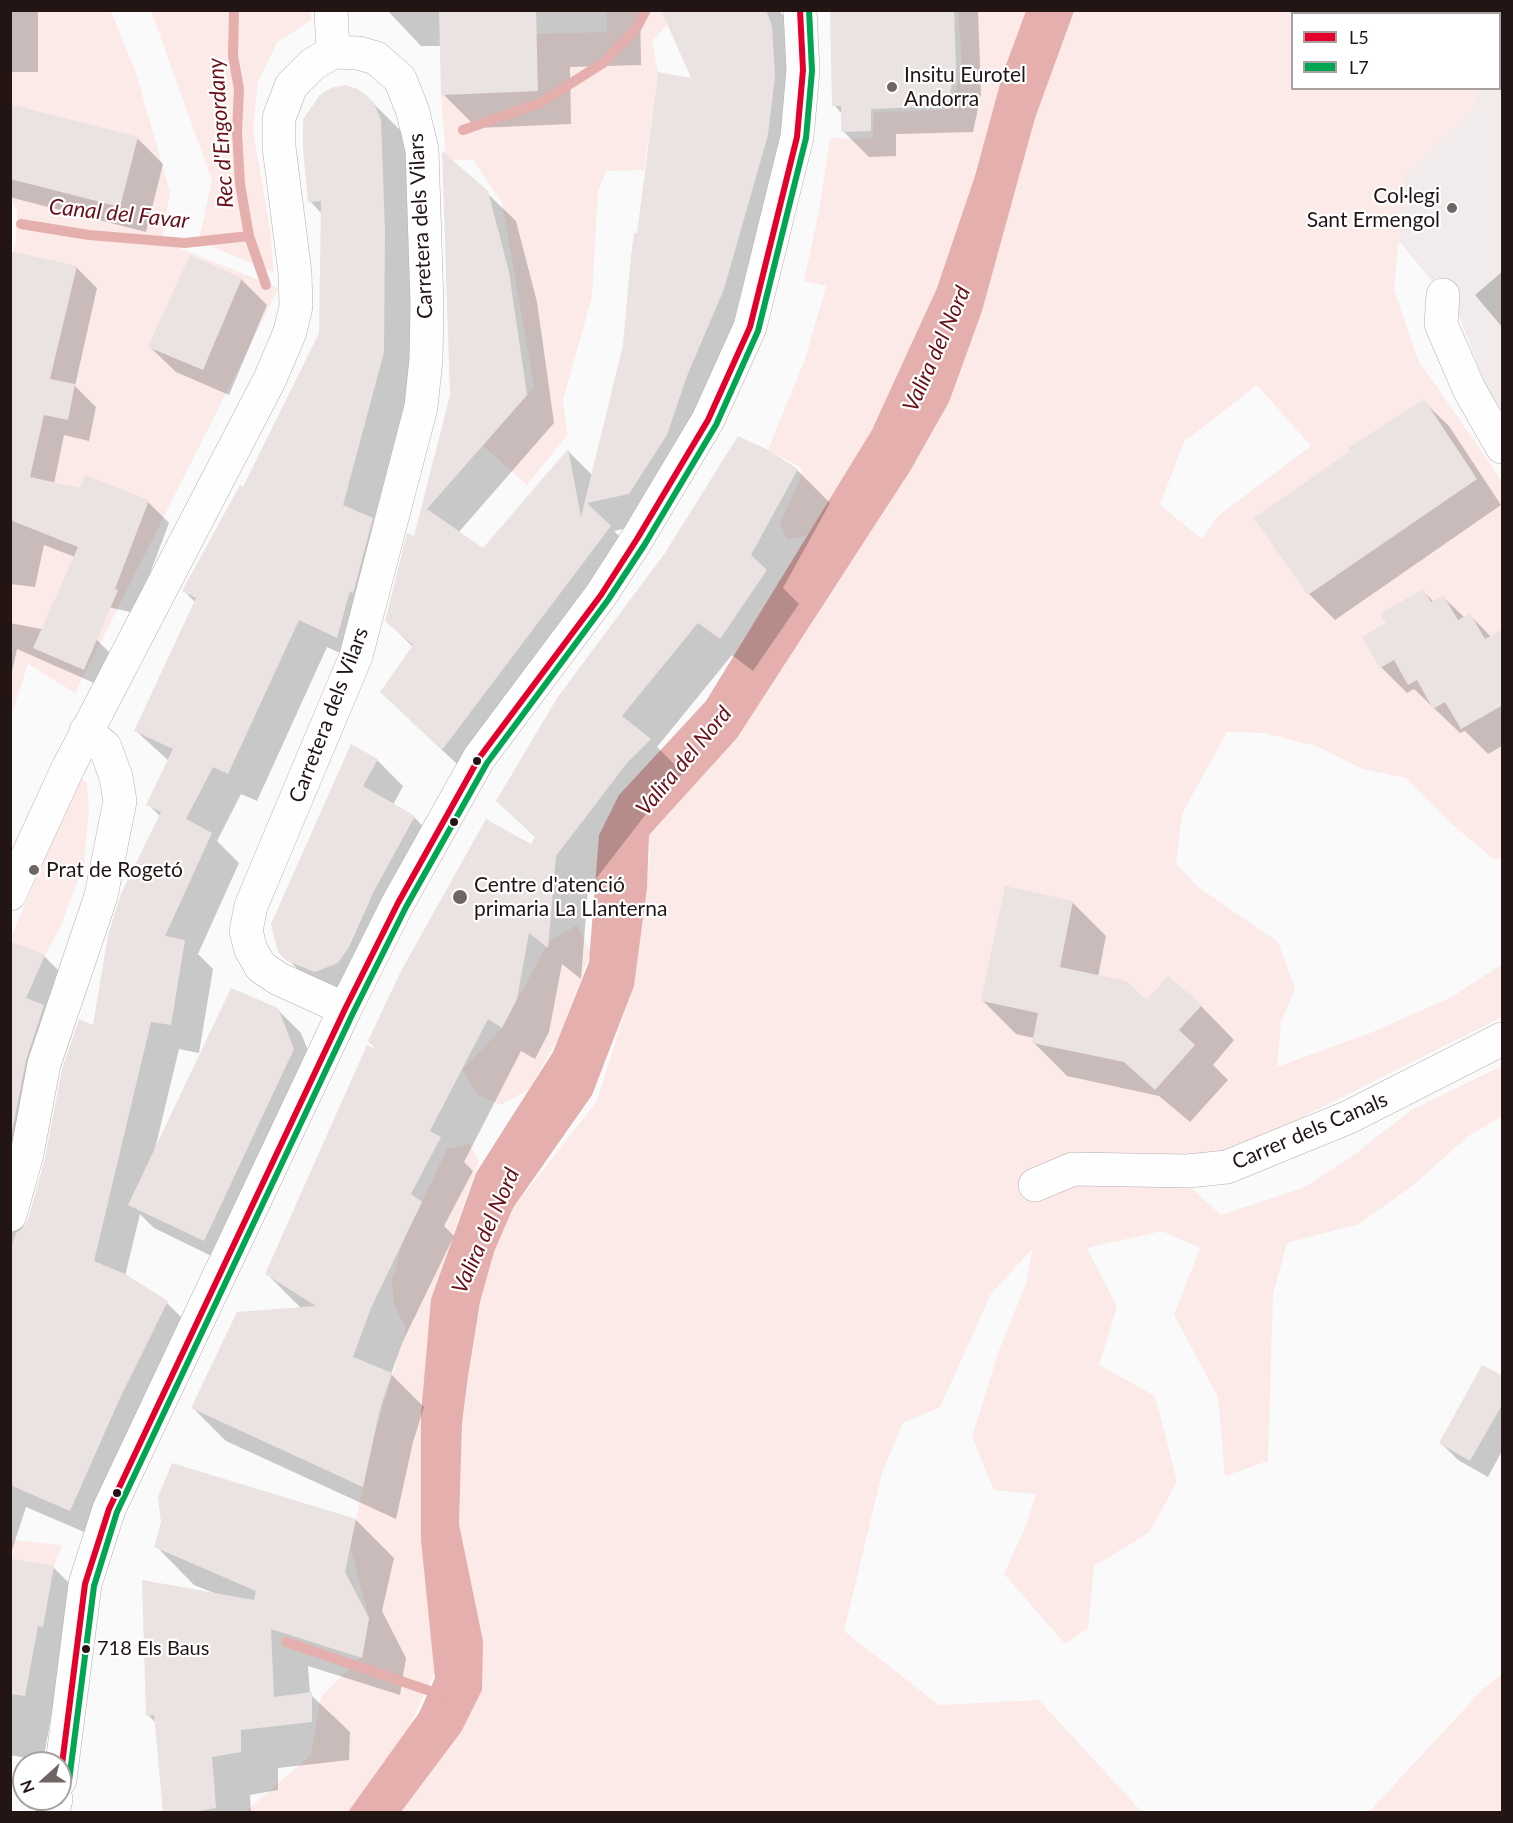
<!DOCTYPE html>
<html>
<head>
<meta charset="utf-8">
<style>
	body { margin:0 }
	#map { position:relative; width:1513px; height:1823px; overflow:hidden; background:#fafafa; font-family:Lato,sans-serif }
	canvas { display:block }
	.frame { position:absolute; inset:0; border:12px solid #241515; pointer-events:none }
	.legend { position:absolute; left:1291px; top:12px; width:210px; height:78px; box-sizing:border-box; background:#fff; border:2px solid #a7a1a1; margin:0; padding:8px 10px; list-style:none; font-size:18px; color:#241515 }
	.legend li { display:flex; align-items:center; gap:12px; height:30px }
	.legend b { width:30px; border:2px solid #a7a1a1 }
	.north { position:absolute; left:12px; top:1751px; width:60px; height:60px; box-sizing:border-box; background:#fff; border:2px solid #a7a1a1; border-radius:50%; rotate:249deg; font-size:16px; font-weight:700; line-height:24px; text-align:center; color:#241515 }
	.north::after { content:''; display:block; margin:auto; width:21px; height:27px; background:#6f6565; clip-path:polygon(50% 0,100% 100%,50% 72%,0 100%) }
</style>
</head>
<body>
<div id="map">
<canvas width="1513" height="1823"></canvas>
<div class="frame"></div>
<ul class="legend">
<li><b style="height:8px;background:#e4002b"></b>L5</li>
<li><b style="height:8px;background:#00a651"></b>L7</li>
</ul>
<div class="north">N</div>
</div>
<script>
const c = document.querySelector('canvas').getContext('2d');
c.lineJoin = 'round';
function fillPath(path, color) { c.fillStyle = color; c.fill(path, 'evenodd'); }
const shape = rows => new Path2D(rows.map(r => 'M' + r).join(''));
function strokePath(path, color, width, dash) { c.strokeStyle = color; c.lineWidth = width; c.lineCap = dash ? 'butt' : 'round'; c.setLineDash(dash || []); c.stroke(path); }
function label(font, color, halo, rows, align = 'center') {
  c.font = font + ' Lato,sans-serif'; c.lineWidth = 4.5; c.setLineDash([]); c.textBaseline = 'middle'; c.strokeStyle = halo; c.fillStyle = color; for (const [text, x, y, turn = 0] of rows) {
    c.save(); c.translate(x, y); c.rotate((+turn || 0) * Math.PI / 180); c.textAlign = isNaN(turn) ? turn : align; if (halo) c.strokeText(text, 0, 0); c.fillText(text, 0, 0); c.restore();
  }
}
const built = shape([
	[1472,11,1502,11,1502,418,1488,391,1458,313,1399,241,1405,175,1471,113,1477,89,1500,88,1500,14,1472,13]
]);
const green = shape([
	[11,11,111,11,136,73,170,192,162,241,279,288,75,693,28,664,11,716,10,269,16,242,17,212,10,196],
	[151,11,311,11,311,20,277,43,258,82,253,130,270,228,274,273,199,241,212,180],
	[607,11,666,11,667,25,652,41,658,72,644,170,606,171,598,191,592,296,563,400,567,435,527,485,483,446,534,387,502,202,473,160,446,160,441,95,537,91,536,34,607,32],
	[958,11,1474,11,1474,14,1292,14,1292,88,1477,89,1477,97,1471,113,1405,175,1394,290,1418,360,1502,481,1502,859,1494,859,1454,826,1406,778,1363,769,1319,747,1264,733,1227,732,1182,814,1176,863,1198,887,1278,942,1295,989,1281,1022,1277,1067,1375,1031,1452,997,1502,964,1502,1017,1249,1144,1174,1172,1221,1215,1303,1188,1351,1157,1411,1110,1502,1066,1502,1116,1467,1137,1416,1183,1359,1224,1287,1243,1273,1294,1268,1461,1225,1476,1218,1397,1174,1315,1200,1248,1162,1231,1087,1248,1117,1307,1099,1365,1155,1396,1177,1481,1150,1532,1094,1566,1088,1628,1065,1644,1004,1574,1027,1523,1036,1494,994,1490,972,1437,998,1353,1026,1283,1033,1248,991,1294,940,1407,903,1423,882,1473,844,1631,939,1705,1039,1700,1142,1812,401,1812,461,1732,483,1641,459,1524,462,1423,480,1302,494,1252,513,1208,597,1101,635,979,650,856,649,835,737,738,889,504,828,503,808,535,787,540,780,523,800,480,802,468,768,450,805,359,826,286,804,281,819,211,830,138,873,139,874,112,947,110,954,98,962,62],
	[1257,385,1311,446,1218,516,1202,539,1160,505,1184,442],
	[80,777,87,783,89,809,84,864,59,930,45,955,11,941,11,937],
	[577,925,591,952,560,1035,529,1089,501,1105,478,1095,462,1070,502,1028,549,941],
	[469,1144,479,1160,431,1299,422,1410,423,1489,435,1672,409,1727,351,1812,245,1812,311,1755,321,1697,363,1655,369,1618,350,1546,374,1437,406,1329,394,1304,392,1281,402,1244,447,1149],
	[10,1540,62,1545,54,1566,11,1558],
	[1502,1674,1502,1812,1369,1812,1482,1690]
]);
const water = shape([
	[1026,11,1074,11,1035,118,982,311,949,402,910,471,737,738,649,835,647,888,634,986,592,1095,513,1208,494,1252,480,1302,468,1377,462,1423,459,1524,483,1641,482,1690,461,1732,401,1812,348,1812,419,1713,435,1678,421,1540,421,1415,431,1299,476,1173,553,1052,589,962,599,835,619,795,706,701,872,430,937,288,975,176,1003,73]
]);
const shadow = shape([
	[10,10,38,10,38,72,10,72],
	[387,10,640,10,641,65,570,67,571,124,477,128,443,94,441,46,421,46],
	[668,10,779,10,786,19,796,164,657,522,614,531,638,555,471,777,410,720,413,647,386,620,415,538,452,395,487,193,516,221,537,302,554,423,458,533,483,550,568,451,592,475,624,345,639,235,693,80],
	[831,10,978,10,981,94,973,132,896,134,896,156,869,157,843,131,843,115,834,105],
	[372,102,401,131,409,150,413,259,411,381,374,521,400,547,365,665,327,647,257,801,241,794,217,841,239,863,198,954,213,969,199,1053,179,1049,155,1149,277,1009,301,1033,317,1073,228,1264,154,1228,140,1214,125,1276,167,1303,195,1331,98,1538,26,1507,11,1553,10,943,44,956,72,984,57,1020,72,1035,53,1089,36,1179,22,1231,29,1221,161,817,148,804,169,761,136,731,195,602,184,591,244,489,321,333,322,214,310,201],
	[10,106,137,138,163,164,146,232,13,198,10,196],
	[76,267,97,288,75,386,96,407,89,441,64,435,54,484,148,502,169,523,135,613,85,602,75,557,44,545,35,587,10,584,10,272],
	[1502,272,1502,327,1475,295],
	[241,279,267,305,229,395,176,372,150,347],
	[1423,401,1449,426,1501,505,1335,620,1309,594],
	[797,470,830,503,783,588,799,604,753,671,732,655,657,747,683,773,660,796,588,889,581,979,562,964,549,1032,535,1059,521,1051,464,1162,473,1171,444,1226,454,1236,403,1341,391,1374,424,1407,413,1442,396,1519,226,1441,193,1408,301,1308,267,1274,382,1053,536,838,498,801],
	[1423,591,1434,602,1443,597,1465,618,1470,615,1491,637,1502,639,1502,746,1488,754,1465,731,1460,733,1414,689,1407,693,1381,667,1388,624],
	[10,623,97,640,114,657,101,686,17,649,10,681],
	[352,746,377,760,403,786,393,805,415,818,440,844,341,997,315,986,279,951],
	[1072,902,1106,936,1098,977,1147,1002,1201,1006,1234,1040,1213,1065,1228,1080,1190,1122,1159,1096,1067,1076,1033,1042,1034,1038,1016,1034,982,1000],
	[1502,1378,1502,1451,1488,1477,1458,1460,1441,1443],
	[356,1520,394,1558,382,1611,406,1658,400,1695,308,1666,310,1694,350,1732,349,1760,278,1768,278,1790,250,1795,251,1812,165,1812,156,1723,148,1715,214,1593,194,1585,156,1546],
	[10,1560,53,1567,79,1593,63,1652,43,1761,10,1755]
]);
const stream = shape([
	[234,10,233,56,239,89,237,132,240,184,249,236,266,285],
	[463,130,540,103,603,63,636,29,646,10],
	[21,224,89,235,185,243,249,236],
	[286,1642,442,1695]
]);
const building = shape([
	[439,10,536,10,538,91,441,95],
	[661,10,766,10,772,26,775,76,768,135,724,289,687,376,667,435,629,494,587,503,611,526,442,750,380,692,413,645,385,621,407,533,414,536,450,395,442,151,488,191,509,272,527,395,427,509,483,548,568,449,581,517,623,345,631,256,634,233,637,233,658,72,691,78],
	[830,10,954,10,956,67,947,106,871,109,871,131,841,132,841,106,832,106],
	[345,85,358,89,373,101,381,120,385,230,384,352,343,505,373,518,353,593,350,591,337,638,299,620,228,774,213,767,186,819,212,833,165,936,185,940,171,1025,151,1022,94,1261,125,1274,168,1301,120,1398,70,1511,10,1485,10,1251,16,1233,23,1228,28,1220,45,1158,62,1069,79,1019,93,1025,108,935,121,894,161,812,146,805,173,749,134,731,196,598,182,591,240,485,243,487,319,333,321,201,308,202,303,147,303,119,320,95,331,88],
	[10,104,138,137,120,207,10,179],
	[10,251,77,266,50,379,75,384,68,420,44,415,30,477,80,488,85,475,149,500,115,589,118,590,84,670,33,648,78,547,10,520],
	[190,255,242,278,203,370,148,347],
	[1424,399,1477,479,1308,595,1254,518,1350,451,1348,448],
	[738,436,768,450,798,469,751,555,767,570,720,639,698,623,622,716,651,739,627,763,556,856,548,948,529,933,517,999,502,1028,488,1019,430,1131,441,1137,411,1194,422,1202,371,1308,353,1357,392,1373,380,1409,363,1487,191,1408,237,1312,316,1306,265,1274,367,1045,376,1049,368,1041,401,971,486,819,531,844,535,837,496,801,557,698,665,553],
	[1423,589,1431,602,1443,595,1458,620,1470,613,1485,639,1503,629,1503,705,1461,729,1445,702,1433,709,1417,680,1408,685,1394,660,1380,668,1362,637,1386,623,1380,614],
	[351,744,378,759,363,786,415,816,374,891,349,947,338,963,315,972,287,961,278,952,271,924],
	[1005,886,1073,901,1060,967,1126,981,1147,1000,1168,976,1202,1005,1179,1030,1195,1045,1155,1090,1124,1062,1032,1043,1038,1013,981,1001],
	[10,941,45,955,26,998,44,1005,26,1060,12,1131],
	[231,988,278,1008,294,1049,204,1241,128,1205],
	[1482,1365,1503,1376,1503,1403,1470,1461,1439,1443],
	[172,1463,356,1519,345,1572,369,1618,362,1658,271,1629,274,1697,312,1692,312,1722,241,1730,241,1752,212,1757,216,1808,192,1812,163,1812,154,1715,146,1716,142,1580,254,1600,256,1591,154,1547,161,1522,158,1497],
	[10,1558,54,1566,43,1627,38,1626,25,1696,10,1694]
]);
const minor = shape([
	[331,10,333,52],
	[1443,295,1441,324,1469,389,1502,447],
	[10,894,68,768,270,379,290,332,296,306,295,273,279,147,279,118,291,86,313,64,333,52,358,53,376,58,400,79,413,112,422,150,427,304,426,359,421,407,356,656,251,906,246,931,251,950,261,967,279,979,345,1009],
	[1035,1185,1073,1169,1188,1171,1227,1167,1349,1117,1502,1039],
	[10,1215,27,1154,44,1064,101,896,120,801,116,777,105,747,86,731]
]);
const major = shape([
	[60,1780,85,1584,109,1509,345,1009,398,903,479,758,601,595,637,539,708,420,750,327,797,137,803,70,800,10],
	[53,1812,56,1799]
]);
const bus1 = shape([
	[60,1780,85,1584,109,1509,345,1009,398,903,479,758,601,595,637,539,708,420,750,327,797,137,803,70,800,10]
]);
const bus2 = shape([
	[69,1781,94,1586,117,1512,353,1013,406,907,487,763,608,600,645,544,716,425,758,331,806,138,812,71,809,10]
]);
const markers = [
	[892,87,6,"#6f6565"],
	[1452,208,6,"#6f6565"],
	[477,761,5,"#241515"],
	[454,822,5,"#241515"],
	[34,870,6,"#6f6565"],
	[460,897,8,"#6f6565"],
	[117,1493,5,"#241515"],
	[86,1649,5,"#241515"]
];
const busNames = [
	["718 Els Baus",97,1649]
];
const poiNames = [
	["Insitu Eurotel",904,75],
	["Andorra",904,99],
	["Col·legi",1440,196,"right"],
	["Sant Ermengol",1440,220,"right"],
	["Prat de Rogetó",46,870],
	["Centre d'atenció",474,885],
	["primaria La Llanterna",474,909]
];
const streetNames = [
	["Carretera dels Vilars",421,226,-93],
	["Carretera dels Vilars",329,715,-69],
	["Carrer dels Canals",1310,1131,-23]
];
const waterNames = [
	["Rec d'Engordany",221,133,-94],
	["Canal del Favar",119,214,6],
	["Valira del Nord",937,349,-66],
	["Valira del Nord",684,761,-50],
	["Valira del Nord",486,1231,-66]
];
fillPath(built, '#f1ebeb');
fillPath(green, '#fceae8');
fillPath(water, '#e4afad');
fillPath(shadow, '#0003');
strokePath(stream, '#e4afad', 10);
fillPath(building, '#ebe2e2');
strokePath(minor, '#b5aeae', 34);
strokePath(major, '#b5aeae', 34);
strokePath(minor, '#fefefe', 33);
strokePath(major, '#fefefe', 33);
strokePath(bus1, '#e4002b', 6);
strokePath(bus2, '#00a651', 6);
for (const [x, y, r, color] of markers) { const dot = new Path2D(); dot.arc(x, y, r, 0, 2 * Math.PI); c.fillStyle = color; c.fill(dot); strokePath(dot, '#fff', 2); }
label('20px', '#241515', '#fff', busNames, 'left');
label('21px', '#241515', '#fff', poiNames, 'left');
label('21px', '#241515', '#fff', streetNames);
label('italic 22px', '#6a0e18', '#fff', waterNames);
</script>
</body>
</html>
